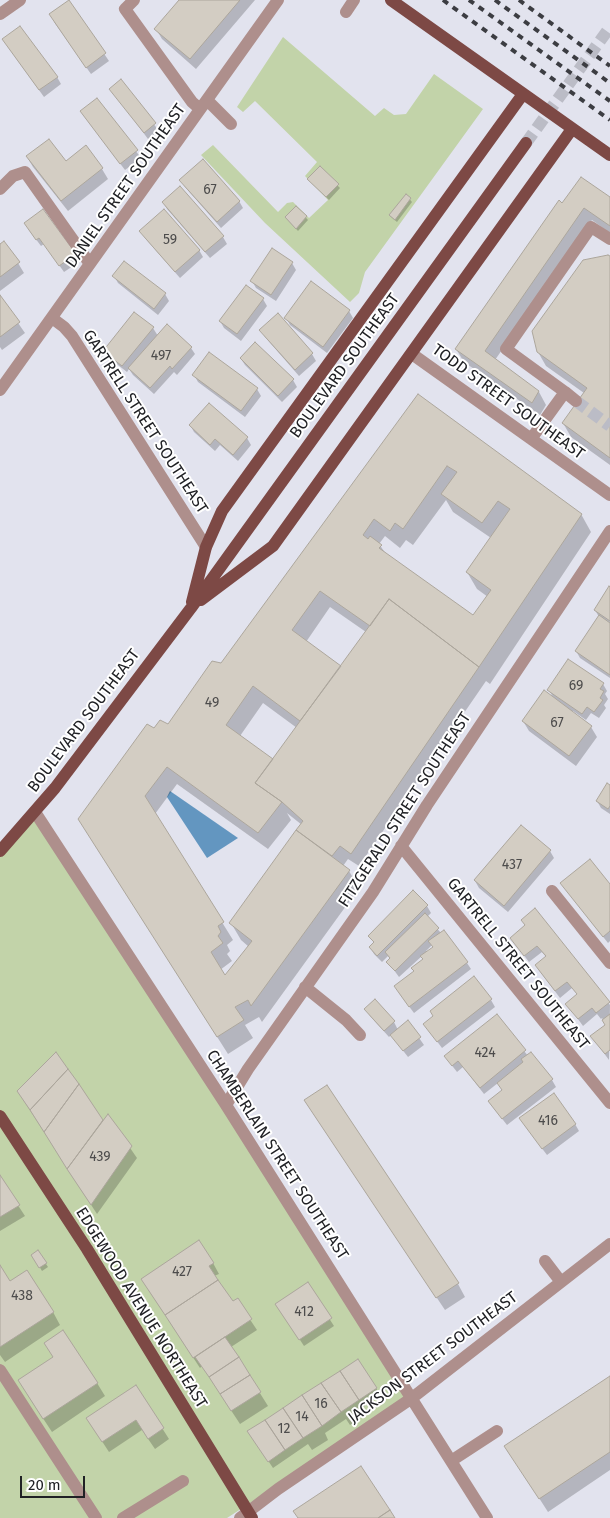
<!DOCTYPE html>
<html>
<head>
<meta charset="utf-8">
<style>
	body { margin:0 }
	#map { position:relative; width:610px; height:1518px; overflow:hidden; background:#e2e3ee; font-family:"Fira Sans",sans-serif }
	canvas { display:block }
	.scale { position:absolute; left:20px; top:1476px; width:65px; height:22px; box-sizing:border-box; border:2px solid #202125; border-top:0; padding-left:6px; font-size:15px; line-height:18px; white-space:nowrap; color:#202125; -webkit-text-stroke:4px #fff; paint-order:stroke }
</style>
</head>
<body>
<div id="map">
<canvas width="610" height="1518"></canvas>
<div class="scale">20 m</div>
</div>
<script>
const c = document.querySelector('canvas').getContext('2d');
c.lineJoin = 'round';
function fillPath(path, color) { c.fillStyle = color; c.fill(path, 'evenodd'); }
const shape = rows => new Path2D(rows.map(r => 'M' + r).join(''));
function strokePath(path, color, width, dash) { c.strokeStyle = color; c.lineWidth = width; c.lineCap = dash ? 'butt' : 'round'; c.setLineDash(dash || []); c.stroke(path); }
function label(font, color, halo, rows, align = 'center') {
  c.font = font + ' "Fira Sans",sans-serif'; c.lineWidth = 4; c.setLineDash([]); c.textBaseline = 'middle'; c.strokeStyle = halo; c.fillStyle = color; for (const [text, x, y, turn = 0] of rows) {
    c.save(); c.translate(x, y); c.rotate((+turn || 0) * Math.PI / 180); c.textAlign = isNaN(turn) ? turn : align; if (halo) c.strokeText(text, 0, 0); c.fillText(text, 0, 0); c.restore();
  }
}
const green = shape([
	[283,37,375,116,384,108,394,115,406,114,434,74,483,109,365,272,359,293,350,302,265,223,201,155,213,145,278,212,287,203,293,202,309,218,328,200,305,176,317,162,255,101,243,112,237,107],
	[35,812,412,1398,227,1518,0,1518,0,851]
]);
const water = shape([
	[170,791,238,838,207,858,167,797]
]);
const shadow = shape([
	[181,0,255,0,196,69,162,39,156,29],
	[69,2,109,61,91,74,54,22],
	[8,47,57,77,61,84,44,97],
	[121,81,159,131,148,139,111,89],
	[97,99,141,158,125,170,81,112],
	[27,157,102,169,108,179,68,211,33,167],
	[320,168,340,188,329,200,311,182],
	[181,180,239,201,243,208,221,228,185,187],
	[406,195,412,202,397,222,390,216],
	[610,199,610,233,592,220,495,360,539,392,546,405,540,415,464,362,456,349,563,205],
	[163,202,223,237,227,244,210,258,167,209],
	[296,207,308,220,298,231,286,218],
	[29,230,75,255,79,262,64,272,44,244,41,246],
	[141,231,199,250,203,257,180,278,145,238],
	[0,245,18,263,24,273,0,291],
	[610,258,610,465,571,437,563,423,584,393,546,366,538,352],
	[292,263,296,270,276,301,256,288,252,281],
	[114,276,165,294,169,301,158,315,118,283],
	[0,297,25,333,2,350,0,347],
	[263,299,267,306,241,341,224,328,220,321],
	[349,311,353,318,327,353,290,325,286,318],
	[278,315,312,354,316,361,299,376,265,337,261,330],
	[153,328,158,336,191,348,195,354,177,375,174,372,154,394,133,375,129,369,127,372,109,358,105,351],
	[241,359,293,380,297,387,282,402,245,365],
	[194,375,257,389,261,396,245,417,198,382],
	[418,396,581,514,591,532,490,684,486,681,359,866,348,859,343,866,349,871,359,888,262,1022,259,1017,245,1025,253,1038,228,1054,90,837,155,729,168,725,221,665],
	[446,500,453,512,491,538,467,572,477,589,488,597,474,617,386,554,379,544,385,536,400,548,406,540,413,545],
	[330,607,366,632,341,668,306,642],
	[263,703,297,728,273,761,240,736],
	[177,784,268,849,291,820,287,813,302,825,231,923,241,940,249,947,225,978,220,970,232,961,227,954,230,951,227,945,233,940,155,814],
	[209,404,247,438,251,445,238,461,220,445,215,451,194,432,190,425],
	[610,588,610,678,580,658,576,651,599,617,595,610],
	[603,684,607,691,605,694,608,699,604,705,606,708,599,718,591,713,586,720,573,711,572,712,591,727,597,737,576,766,529,731,523,721,554,699,549,690],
	[610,787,610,814,601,808,597,801],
	[550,851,554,858,508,912,479,888,475,881],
	[610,886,610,941,608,943,566,890],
	[427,906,431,913,427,917,467,963,471,969,414,1013,399,993,424,960,422,956,399,977,388,962,390,959,388,956,382,962,374,954,370,947,374,943,369,936],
	[432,945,434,948,428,953,426,951],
	[535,910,610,1005,609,1060,592,1037,606,1025,602,1018,601,1019,597,1014,583,1026,567,1004,578,995,572,988,560,998,536,966,546,957,542,952,529,962,511,938,526,926,522,920],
	[491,1000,495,1007,442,1048,424,1024],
	[375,1001,394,1022,398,1030,408,1022,424,1045,408,1057,391,1035,389,1037,370,1016,366,1009],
	[497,1016,528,1056,552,1080,556,1087,507,1125,489,1102,503,1091,498,1083,484,1094,463,1067,457,1072,450,1063],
	[78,1084,103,1122,108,1116,137,1158,97,1214,22,1098],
	[313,1113,458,1284,465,1297,445,1310],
	[575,1124,579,1131,547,1155,525,1126],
	[0,1178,25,1216,0,1231],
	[38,1252,48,1267,42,1271,33,1256],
	[213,1263,219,1274,214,1276,233,1303,237,1300,257,1330,231,1347,268,1406,240,1424,202,1366,200,1368,148,1289],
	[0,1267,10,1282,53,1312,60,1325,5,1362,0,1355],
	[307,1284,334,1326,304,1346,281,1311],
	[54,1358,97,1383,105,1396,52,1432,27,1394],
	[610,1377,610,1470,548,1512,514,1459],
	[136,1387,169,1439,155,1449,142,1430,109,1452,94,1429],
	[376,1388,380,1395,362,1408,366,1414,350,1425,346,1419,325,1433,328,1440,312,1450,308,1444,273,1468,253,1438]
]);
const building = shape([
	[69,0,106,53,86,68,49,14,69,0],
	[179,0,240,0,190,59,154,29,179,0],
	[20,26,58,77,39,90,2,39,20,26],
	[121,79,156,123,144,133,109,89,121,79],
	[97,98,138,150,120,164,80,111,97,98],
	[49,139,66,161,86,145,103,168,61,201,26,156,49,139],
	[203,159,240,201,217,222,179,180,203,159],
	[320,166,339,184,326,197,307,179,320,166],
	[581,177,610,197,610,226,584,208,485,351,539,391,532,403,455,349,559,200,562,203,581,177],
	[180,186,224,236,205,252,162,202,180,186],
	[406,194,411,198,395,220,389,215,406,194],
	[296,206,307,216,296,229,285,217,296,206],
	[43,209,76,254,59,266,39,238,36,240,24,223,43,209],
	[164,209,200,250,175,272,139,231,164,209],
	[4,241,20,262,0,277,0,244,4,241],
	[272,248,293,262,271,295,250,281,272,248],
	[608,255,610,256,610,458,562,423,587,388,537,352,532,331,583,260,608,255],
	[124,261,166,293,154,309,112,276,124,261],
	[311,281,350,310,323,347,284,318,311,281],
	[246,285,264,298,237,334,219,321,246,285],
	[0,295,20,322,0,337,0,295],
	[134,312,154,327,122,366,103,351,134,312],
	[278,313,313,353,295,370,259,330,278,313],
	[167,324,192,347,172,369,170,366,150,388,128,368,167,324],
	[255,342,294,379,278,396,240,358,255,342],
	[209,352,258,388,241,411,192,375,209,352],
	[418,394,582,514,479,667,389,599,370,626,320,591,292,630,341,666,300,721,253,686,226,725,273,759,255,783,282,802,258,833,167,767,145,796,224,922,218,926,221,932,218,936,223,943,211,952,225,975,252,941,229,923,296,830,350,870,251,1006,248,1000,235,1007,244,1020,217,1037,78,819,147,724,154,728,160,720,168,724,212,661,221,663,418,394],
	[447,466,457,472,441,494,482,523,498,501,510,509,466,572,491,590,473,615,379,548,382,545,370,536,368,539,363,535,374,519,390,531,395,523,403,529,447,466],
	[209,403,248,437,233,455,215,439,210,445,189,425,209,403],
	[609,586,610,587,610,621,594,610,609,586],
	[389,599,479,667,351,854,340,846,332,856,296,830,303,821,282,802,255,783,389,599],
	[599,615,610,623,610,675,575,651,599,615],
	[568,659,604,683,600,689,604,691,600,698,603,700,594,712,587,707,582,714,547,690,568,659],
	[544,690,592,726,569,756,522,721,544,690],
	[607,783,610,785,610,806,608,809,596,801,607,783],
	[521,825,551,850,504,906,474,880,521,825],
	[590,859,610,884,610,931,603,937,560,883,590,859],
	[413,890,428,905,377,956,369,947,374,942,368,936,413,890],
	[535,908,610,1002,596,1013,592,1008,578,1019,565,1004,577,994,567,982,555,991,535,965,546,956,537,946,524,956,510,938,525,925,521,920,535,908],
	[425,913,439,928,395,971,386,962,390,958,385,952,425,913],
	[444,930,468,962,409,1007,394,986,414,971,411,968,423,959,420,956,433,947,428,941,444,930],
	[474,976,492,999,437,1042,423,1024,433,1016,430,1011,474,976],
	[375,999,395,1021,384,1031,364,1009,375,999],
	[497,1014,526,1050,480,1088,458,1061,452,1066,444,1056,497,1014],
	[610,1014,610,1050,605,1054,590,1036,605,1025,602,1020,610,1014],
	[408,1020,421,1037,403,1051,390,1035,408,1020],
	[56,1052,68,1069,30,1110,17,1091,56,1052],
	[531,1052,553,1079,502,1119,488,1101,502,1090,497,1083,523,1062,521,1059,531,1052],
	[68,1069,79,1084,44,1132,30,1110,68,1069],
	[79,1084,103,1120,67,1169,44,1132,79,1084],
	[327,1085,459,1283,436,1298,304,1100,327,1085],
	[554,1093,576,1124,542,1149,519,1118,554,1093],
	[108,1114,132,1146,91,1205,67,1169,108,1114],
	[0,1175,20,1205,0,1217,0,1175],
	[199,1240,214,1263,209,1266,218,1280,165,1315,141,1279,199,1240],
	[38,1250,47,1263,39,1268,31,1255,38,1250],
	[0,1265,10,1281,27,1270,54,1312,0,1347,0,1265],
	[218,1280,233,1301,238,1298,252,1319,193,1358,165,1315,218,1280],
	[308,1282,332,1318,299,1340,275,1304,308,1282],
	[63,1330,98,1383,43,1419,18,1380,53,1357,44,1343,63,1330],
	[225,1337,239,1357,209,1377,195,1357,225,1337],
	[239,1357,250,1375,220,1394,209,1377,239,1357],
	[358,1359,377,1388,359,1400,340,1371,358,1359],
	[340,1371,359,1400,341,1412,321,1383,340,1371],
	[250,1375,261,1392,231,1411,220,1394,250,1375],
	[610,1376,610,1452,539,1499,504,1446,610,1376],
	[321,1383,341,1412,322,1426,302,1395,321,1383],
	[136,1385,164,1428,148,1439,136,1420,102,1442,86,1418,136,1385],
	[302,1395,322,1426,303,1438,283,1408,302,1395],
	[283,1408,303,1438,285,1450,265,1420,283,1408],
	[265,1420,285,1450,268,1462,247,1431,265,1420],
	[361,1466,390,1510,378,1518,298,1518,293,1511,361,1466],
	[390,1510,395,1518,378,1518,390,1510]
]);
const minorTunnel = shape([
	[576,401,610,426]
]);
const majorTunnel = shape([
	[526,143,610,27]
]);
const minor = shape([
	[134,0,125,9,192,102,200,109],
	[346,12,354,0],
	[0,14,20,0],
	[207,100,231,124],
	[0,189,13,176,25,172,90,264],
	[52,318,64,327,72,336,206,547],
	[412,354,610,495],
	[0,390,278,0],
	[565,392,576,401],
	[531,439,565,392,506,349,591,227,610,239],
	[35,812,226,1105,487,1518],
	[401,846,610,1103],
	[552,891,610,963],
	[305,987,346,1020,360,1035],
	[226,1105,248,1069,373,892,427,805,610,531],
	[545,1261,561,1282],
	[0,1370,96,1518],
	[451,1461,497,1431],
	[123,1518,183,1481],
	[240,1518,278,1489,412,1398,610,1244]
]);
const major = shape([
	[391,0,610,155],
	[201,600,273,546,572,129],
	[192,602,206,547,222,511,523,94],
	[0,851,55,788,191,608,526,143],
	[0,1116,87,1249,252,1518]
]);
const rail = shape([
	[443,0,610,120],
	[469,0,610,101],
	[495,0,610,83],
	[519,0,610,66]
]);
const numberNames = [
	["67",210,190],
	["59",170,240],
	["497",161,356],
	["69",576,686],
	["49",212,703],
	["67",557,723],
	["437",512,865],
	["424",485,1053],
	["416",548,1121],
	["439",100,1157],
	["427",182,1272],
	["438",22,1296],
	["412",304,1312],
	["16",321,1404],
	["14",302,1417],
	["12",284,1429]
];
const streetNames = [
	["DANIEL STREET SOUTHEAST",126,186,-55],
	["BOULEVARD SOUTHEAST",345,366,-54],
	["TODD STREET SOUTHEAST",508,402,36],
	["GARTRELL STREET SOUTHEAST",145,422,57],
	["BOULEVARD SOUTHEAST",84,721,-53],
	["FITZGERALD STREET SOUTHEAST",405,810,-57],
	["GARTRELL STREET SOUTHEAST",518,964,51],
	["CHAMBERLAIN STREET SOUTHEAST",277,1155,57],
	["EDGEWOOD AVENUE NORTHEAST",141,1308,58],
	["JACKSON STREET SOUTHEAST",433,1358,-37]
];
fillPath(green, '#c2d3a9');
fillPath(water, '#6396c0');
fillPath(shadow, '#0003');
fillPath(building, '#d3cdc3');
strokePath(building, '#aca69c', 1);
strokePath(minorTunnel, '#bbbcc6', 12, [12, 6]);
strokePath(majorTunnel, '#bbbcc6', 12, [12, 6]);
strokePath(minor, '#ae8f8c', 12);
strokePath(major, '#7d4945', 12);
strokePath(rail, '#3c3d42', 4, [6, 6]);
label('14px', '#4d4c4c', null, numberNames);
label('16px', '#202125', '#fff', streetNames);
</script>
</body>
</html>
